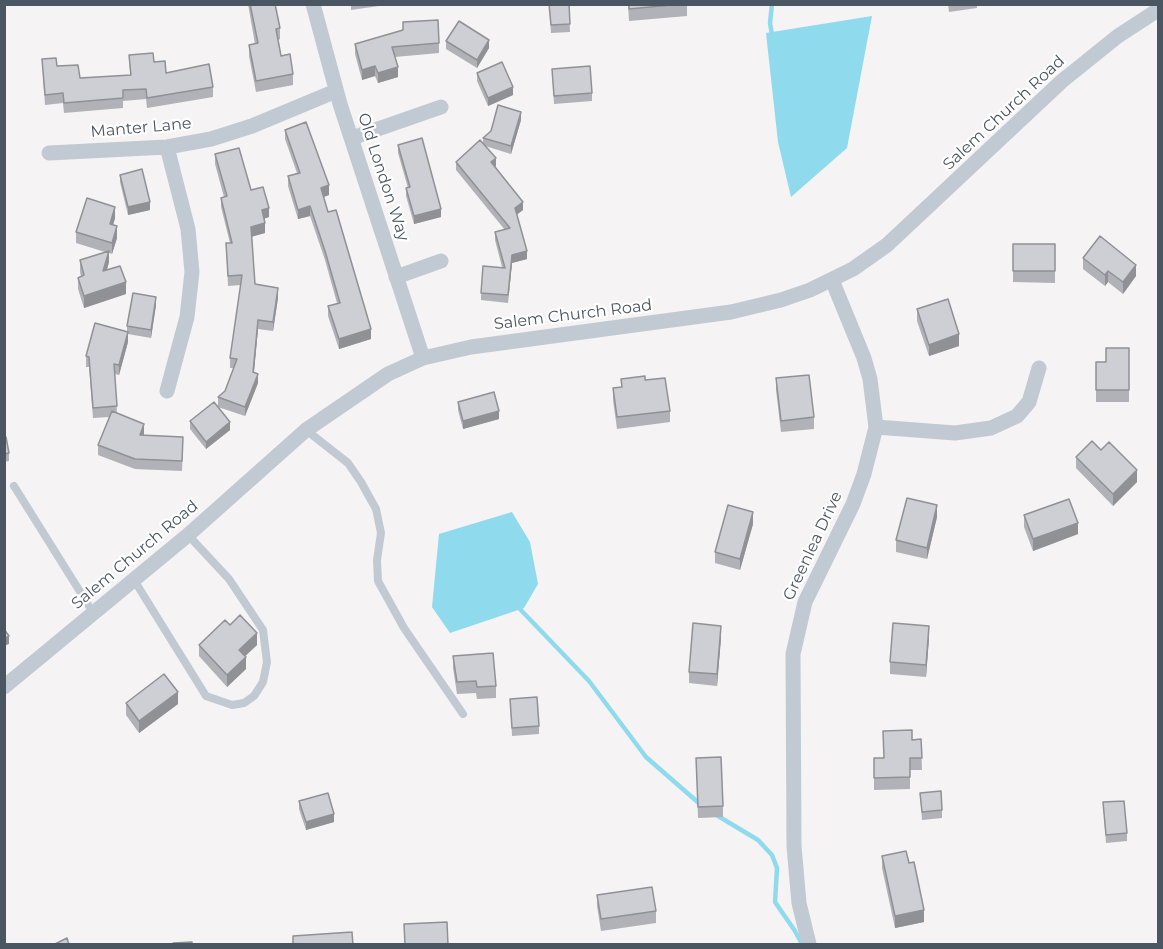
<!DOCTYPE html>
<html>
<head>
<meta charset="utf-8">
<style>
	body { margin:0 }
	#map { position:relative; width:1163px; height:949px; overflow:hidden; background:#f5f3f3; font-family:Montserrat,sans-serif }
	canvas { display:block }
	.frame { position:absolute; inset:0; border:6px solid #4a5661; pointer-events:none }
</style>
</head>
<body>
<div id="map">
<canvas width="1163" height="949"></canvas>
<div class="frame"></div>
</div>
<script>
const c = document.querySelector('canvas').getContext('2d');
c.lineJoin = 'round';
function fillPath(path, color) { c.fillStyle = color; c.fill(path, 'evenodd'); }
const shape = rows => new Path2D(rows.map(r => 'M' + r).join(''));
function strokePath(path, color, width, dash) { c.strokeStyle = color; c.lineWidth = width; c.lineCap = dash ? 'butt' : 'round'; c.setLineDash(dash || []); c.stroke(path); }
function label(font, color, halo, rows, align = 'center') {
  c.font = font + ' Montserrat,sans-serif'; c.lineWidth = 4.5; c.setLineDash([]); c.textBaseline = 'middle'; c.strokeStyle = halo; c.fillStyle = color; for (const [text, x, y, turn = 0] of rows) {
    c.save(); c.translate(x, y); c.rotate((+turn || 0) * Math.PI / 180); c.textAlign = isNaN(turn) ? turn : align; if (halo) c.strokeText(text, 0, 0); c.fillText(text, 0, 0); c.restore();
  }
}
const water = shape([
	[872,16,847,148,791,197,778,142,766,33],
	[512,512,530,542,538,584,524,608,450,633,432,607,439,534]
]);
const stream = shape([
	[772,35,770,23,772,4],
	[518,607,589,681,646,757,701,805],
	[718,816,758,840,772,855,777,868,775,902,795,931,802,944]
]);
const lane = shape([
	[306,430,348,463,361,482,376,509,381,533,377,560,378,581,404,628,463,714],
	[14,486,94,614],
	[134,580,206,696,232,705,244,703,254,696,263,682,267,662,263,630,229,579,188,535]
]);
const street = shape([
	[313,4,340,104,423,358],
	[352,138,441,107],
	[167,147,188,229,192,272,187,317,167,391],
	[49,153,167,147,211,139,252,126,336,91],
	[396,277,441,261],
	[876,427,955,433,991,428,1017,416,1029,402,1039,368],
	[4,687,188,535,306,430,388,374,423,358,471,347,731,312,781,300,810,290,853,269,887,245,1062,81,1118,36,1158,10],
	[809,944,799,903,794,846,793,654,805,602,853,504,864,474,876,427,870,379,864,358,832,280]
]);
const wall = shape([
	[248,4,275,4,280,28,280,39,278,40,281,56,293,74,293,85,256,92,249,56,249,45,255,44],
	[351,4,379,4,379,6,351,10],
	[549,4,569,4,570,32,551,33],
	[628,4,687,4,687,16,629,21],
	[948,4,977,4,977,8,949,12],
	[403,22,439,43,439,53,395,57,398,77,378,83,375,76,362,80,355,54,355,44,403,30],
	[446,41,489,48,477,68,446,49],
	[129,55,154,62,166,73,213,87,213,97,147,108,146,99,123,101,123,108,64,113,63,103,45,105,42,59,80,78,130,75],
	[552,69,592,93,592,101,554,104],
	[477,73,513,95,488,106,477,81],
	[521,120,511,154,485,146,496,166,494,167,523,210,517,214,527,259,512,263,508,303,481,300,481,293,502,267,495,240,495,232,505,230,456,170,456,162,483,143,483,138],
	[285,130,329,195,323,197,371,339,339,349,328,316,328,306,337,303,325,260,310,216,298,219,288,186,288,176,297,173,285,139],
	[398,145,441,217,414,224,406,196,406,188,408,188,398,153],
	[215,154,251,190,269,217,264,219,265,233,252,236,255,284,278,298,273,331,258,329,254,372,258,383,245,416,218,407,218,397,225,391,234,368,230,368,230,358,241,285,228,286,226,243,230,243,221,207,221,198,224,197,215,164],
	[120,175,150,210,128,215,120,182],
	[115,218,113,225,117,238,112,254,109,253,109,262,107,270,126,294,84,308,78,289,78,278,81,276,80,272,80,260,105,252,76,243,76,232],
	[1013,244,1055,244,1055,283,1013,282],
	[1083,258,1136,276,1123,294,1108,282,1105,286,1083,269],
	[156,305,151,338,128,334,128,342,119,375,115,374,117,413,144,434,144,435,183,447,182,471,135,469,98,455,98,445,109,417,93,418,89,367,86,367,86,356,127,331,127,326],
	[917,309,959,346,929,356,917,321],
	[1129,348,1129,402,1096,402,1096,362,1106,362],
	[776,378,814,417,814,429,781,432,776,390],
	[621,379,645,380,670,411,670,422,617,429,613,400,613,388,621,387],
	[458,402,499,419,463,429,458,410],
	[190,421,230,430,206,449,190,429],
	[4,437,9,453,9,461,4,462],
	[1076,457,1137,482,1113,506,1076,468],
	[1024,515,1078,534,1033,551,1024,527],
	[937,517,927,559,896,552,896,540],
	[753,524,740,570,715,563,715,552],
	[230,625,257,645,245,656,246,669,227,687,199,656,199,645],
	[721,638,717,686,689,683,689,672],
	[929,638,926,677,890,674,890,662],
	[453,656,496,686,496,698,477,699,476,693,457,694,453,668],
	[510,699,539,726,539,734,512,736],
	[126,703,178,704,139,733,126,715],
	[921,739,922,770,910,770,910,789,874,790,874,758,883,758,912,740],
	[696,758,723,806,723,817,698,818],
	[920,793,942,810,942,818,922,820],
	[299,801,334,822,306,830,299,809],
	[1103,802,1127,833,1127,841,1106,843],
	[882,856,924,922,895,928,882,868],
	[597,895,656,911,656,923,601,931,597,906]
]);
const shadedWall = shape([
	[489,40,489,48,477,68,477,60],
	[375,66,375,76,362,80,362,70],
	[398,67,398,77,378,83,378,73],
	[513,87,513,95,488,106,488,98],
	[521,112,521,120,511,154,511,146],
	[496,158,496,166,491,170,491,162],
	[329,185,329,195,321,198,321,188],
	[150,202,150,210,128,215,128,207],
	[523,202,523,210,515,216,515,208],
	[310,206,310,216,298,219,298,210],
	[115,207,115,218,110,236,110,224],
	[269,208,269,217,262,219,262,210],
	[441,209,441,217,414,224,414,216],
	[265,223,265,233,251,237,251,227],
	[117,226,117,238,112,254,112,243],
	[109,251,109,262,103,283,103,271],
	[527,251,527,259,512,263,508,303,512,255],
	[1136,265,1136,276,1123,294,1123,282],
	[1108,271,1108,282,1105,286,1105,275],
	[126,282,126,294,84,308,84,296],
	[278,288,278,298,273,331,273,322],
	[156,297,156,305,151,338,151,330],
	[258,320,258,329,253,382,253,372],
	[371,329,371,339,339,349,339,339],
	[128,332,128,342,119,375,119,365],
	[959,334,959,346,929,356,929,345],
	[258,374,258,383,245,416,245,407],
	[499,411,499,419,463,429,463,421],
	[230,422,230,430,206,449,206,442],
	[144,424,144,434,140,445,140,435],
	[1137,470,1137,482,1113,506,1113,494],
	[937,505,937,517,927,559,927,548],
	[753,512,753,524,740,570,740,559],
	[1078,523,1078,534,1033,551,1033,539],
	[721,626,721,638,717,686,717,674],
	[929,626,929,638,926,677,926,665],
	[257,633,257,645,239,662,239,650],
	[9,636,9,644,4,646,4,639],
	[246,657,246,669,227,687,227,675],
	[178,692,178,704,139,733,139,721],
	[334,814,334,822,306,830,306,822],
	[924,910,924,922,895,928,895,916]
]);
const building = shape([
	[250,4,275,4,280,28,276,29,281,56,290,54,293,74,256,81,249,45,258,43,250,4],
	[549,4,569,4,570,24,551,25,549,4],
	[629,4,682,4,629,9,629,4],
	[438,20,439,43,392,47,398,67,378,73,375,66,362,70,355,44,403,30,403,22,438,20],
	[459,21,489,40,477,60,446,41,459,21],
	[153,53,154,62,165,61,166,73,209,64,213,87,147,98,146,89,123,90,123,98,64,103,63,93,45,95,42,59,56,58,57,66,78,65,80,78,131,75,129,55,153,53],
	[502,62,513,87,488,98,477,73,502,62],
	[590,66,592,93,554,96,552,69,590,66],
	[498,105,521,112,511,146,483,138,491,131,498,105],
	[306,122,329,185,321,188,328,212,336,210,371,329,339,339,328,306,340,303,325,251,310,206,298,210,288,176,300,173,285,130,306,122],
	[422,138,441,209,414,216,406,188,410,187,398,145,422,138],
	[480,140,496,158,491,162,523,202,515,208,527,251,512,255,508,295,481,293,483,266,505,268,495,232,510,228,456,162,480,140],
	[239,148,251,190,263,187,269,208,262,210,265,223,251,227,255,284,278,288,273,322,258,320,253,372,258,374,245,407,218,397,225,391,237,359,230,358,242,275,228,276,226,243,232,243,221,198,227,196,215,154,239,148],
	[142,169,150,202,128,207,120,175,142,169],
	[87,198,115,207,110,224,117,226,112,243,76,232,87,198],
	[1100,236,1136,265,1123,282,1108,271,1105,275,1083,258,1100,236],
	[1013,244,1055,244,1055,271,1013,271,1013,244],
	[109,251,103,271,120,266,126,282,84,296,78,278,84,275,80,260,109,251],
	[133,293,156,297,151,330,127,326,133,293],
	[948,299,959,334,929,345,917,309,948,299],
	[95,323,128,332,119,365,114,364,117,406,93,408,89,357,86,356,95,323],
	[1106,348,1129,348,1129,390,1096,390,1096,362,1106,362,1106,348],
	[809,375,814,417,781,421,776,378,809,375],
	[645,376,645,380,665,378,670,411,617,417,613,388,622,387,621,379,645,376],
	[494,392,499,411,463,421,458,402,494,392],
	[214,402,230,422,206,442,190,421,214,402],
	[112,411,144,424,140,435,183,437,182,461,135,459,98,445,112,411],
	[4,437,6,437,9,453,4,454,4,437],
	[1092,441,1101,450,1109,442,1137,470,1113,494,1076,457,1092,441],
	[907,498,937,505,927,548,896,540,907,498],
	[1069,499,1078,523,1033,539,1024,515,1069,499],
	[728,505,753,512,740,559,715,552,728,505],
	[240,615,257,633,239,650,246,657,227,675,199,645,225,620,230,625,240,615],
	[693,623,721,626,717,674,689,672,693,623],
	[893,623,929,626,926,665,890,662,893,623],
	[4,629,9,636,4,639,4,629],
	[493,653,496,686,477,687,476,681,457,682,453,656,493,653],
	[164,674,178,692,139,721,126,703,164,674],
	[537,697,539,726,512,728,510,699,537,697],
	[912,730,912,740,921,739,922,758,910,758,910,777,874,778,874,758,884,758,883,731,912,730],
	[721,757,723,806,698,807,696,758,721,757],
	[941,791,942,810,922,812,920,793,941,791],
	[328,793,334,814,306,822,299,801,328,793],
	[1124,801,1127,833,1106,835,1103,802,1124,801],
	[906,851,909,863,914,862,924,910,895,916,882,856,906,851],
	[652,887,656,911,601,919,597,895,652,887],
	[447,922,448,945,405,945,404,924,447,922],
	[352,932,353,945,293,945,293,936,352,932],
	[67,938,69,945,53,945,67,938],
	[192,942,192,945,173,945,173,943,192,942]
]);
const streetNames = [
	["Salem Church Road",1004,113,-43],
	["Manter Lane",141,128,-5],
	["Old London Way",383,177,72],
	["Salem Church Road",573,315,-7],
	["Greenlea Drive",813,546,-65],
	["Salem Church Road",135,555,-40]
];
fillPath(water, '#90daee');
strokePath(stream, '#90daee', 4.5);
strokePath(lane, '#c1cad2', 8);
strokePath(street, '#c1cad2', 15);
fillPath(wall, '#b0b2b7');
fillPath(shadedWall, '#909195');
fillPath(building, '#cdcfd5');
strokePath(building, '#909195', 1.5);
label('16px', '#4a5661', '#fff', streetNames);
</script>
</body>
</html>
